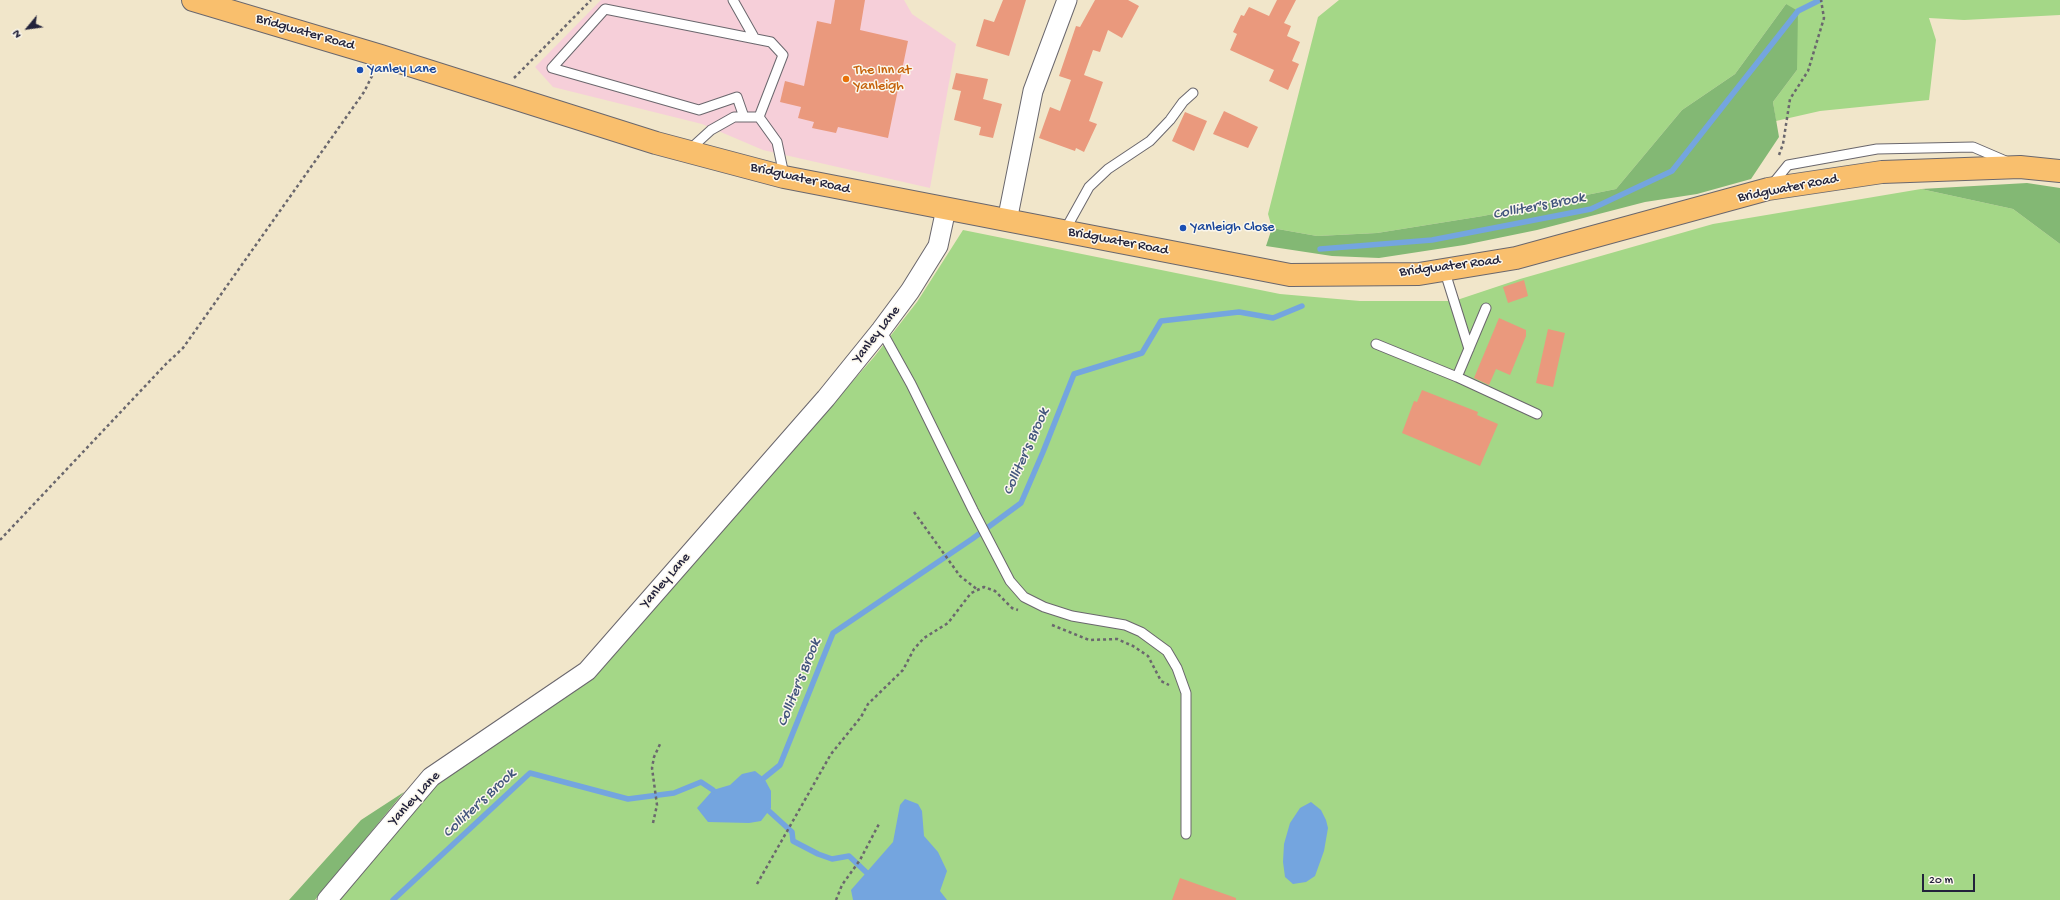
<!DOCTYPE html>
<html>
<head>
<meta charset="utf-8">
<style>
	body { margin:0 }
	#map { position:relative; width:2060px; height:900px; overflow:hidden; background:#f1e6ca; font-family:"Gochi Hand",sans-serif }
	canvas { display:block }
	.north { position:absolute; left:8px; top:8px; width:40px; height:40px; -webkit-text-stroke:3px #fbf7ec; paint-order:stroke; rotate:241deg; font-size:11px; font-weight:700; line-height:16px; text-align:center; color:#22223b }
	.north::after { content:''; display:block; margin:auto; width:14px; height:18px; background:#22223b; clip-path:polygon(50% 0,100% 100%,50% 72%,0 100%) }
	.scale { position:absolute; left:1922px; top:874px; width:53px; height:18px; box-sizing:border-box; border:2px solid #22223b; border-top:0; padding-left:5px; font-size:12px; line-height:14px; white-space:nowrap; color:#22223b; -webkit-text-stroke:3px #fbf7ec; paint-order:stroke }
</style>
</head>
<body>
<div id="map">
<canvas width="2060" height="900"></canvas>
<div class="north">N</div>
<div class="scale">20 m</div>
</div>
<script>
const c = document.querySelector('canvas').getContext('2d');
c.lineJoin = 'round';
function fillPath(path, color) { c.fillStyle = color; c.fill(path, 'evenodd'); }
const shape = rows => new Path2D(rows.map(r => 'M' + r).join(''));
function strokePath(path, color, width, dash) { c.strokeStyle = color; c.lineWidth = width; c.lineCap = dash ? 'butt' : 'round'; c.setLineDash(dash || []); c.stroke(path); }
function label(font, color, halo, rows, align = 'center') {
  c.font = font + ' "Gochi Hand",sans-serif'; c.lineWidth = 3; c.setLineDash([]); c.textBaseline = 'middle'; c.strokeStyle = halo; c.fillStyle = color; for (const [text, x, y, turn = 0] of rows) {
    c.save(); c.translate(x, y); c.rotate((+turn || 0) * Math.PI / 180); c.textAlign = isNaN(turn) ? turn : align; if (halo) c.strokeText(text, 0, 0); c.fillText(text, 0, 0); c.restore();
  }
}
const built = shape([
	[601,0,904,0,912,14,956,44,930,188,763,150,702,124,553,87,535,67]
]);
const green = shape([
	[1339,0,2060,0,2060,15,1964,20,1929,18,1936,40,1929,100,1820,111,1776,121,1773,102,1797,70,1786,4,1735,74,1682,110,1616,189,1483,216,1377,233,1317,236,1272,228,1268,214,1318,17],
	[1921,189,2013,209,2060,244,2060,900,338,900,438,782,587,683,874,357,917,302,963,230,1280,294,1360,301,1454,301,1520,279,1713,224]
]);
const forest = shape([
	[1786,4,1798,11,1797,70,1773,102,1779,137,1751,179,1697,194,1645,202,1537,230,1464,245,1379,258,1332,256,1266,246,1272,228,1317,236,1377,233,1483,216,1616,189,1682,110,1735,74],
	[2027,183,2060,188,2060,244,2013,209,1921,189],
	[404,792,315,900,289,900,361,820]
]);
const water = shape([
	[755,771,764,778,771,791,771,808,761,821,749,823,708,822,697,808,713,790,730,785,742,774],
	[905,799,918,804,922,811,924,836,938,852,947,871,940,891,947,900,853,900,851,890,893,842,900,805],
	[1311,802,1321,810,1326,820,1328,828,1324,851,1315,876,1306,882,1293,884,1285,877,1283,862,1284,844,1290,823,1300,808]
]);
const stream = shape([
	[1320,249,1432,240,1591,209,1672,171,1798,11,1820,0],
	[764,778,780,765,833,633,972,539,1021,503,1043,452,1074,374,1142,353,1161,321,1239,312,1273,318,1302,306],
	[769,811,792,832,793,841,818,854,832,859,849,856,867,873],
	[393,900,530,773,628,799,674,793,701,782,713,790]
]);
const building = shape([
	[835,0,865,0,860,30,908,41,888,138,838,127,836,133,812,128,814,122,798,118,801,107,780,102,785,81,804,86,817,21,831,24],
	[1003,0,1026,0,1009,56,976,46,984,19,994,22],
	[1095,0,1128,0,1139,6,1122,38,1108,30,1100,52,1093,50,1084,75,1103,82,1089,121,1097,124,1084,152,1076,148,1075,151,1039,138,1050,107,1060,111,1071,80,1059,76,1076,26,1080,27],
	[1277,0,1296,0,1284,23,1291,26,1287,36,1300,42,1292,61,1299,64,1288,90,1269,81,1274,70,1230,50,1237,34,1233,32,1241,15,1244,16,1249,7,1269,16],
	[956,73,988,79,983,99,1002,104,993,138,979,135,981,127,954,120,961,91,952,89],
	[1224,111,1258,127,1248,148,1213,134],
	[1185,112,1207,121,1194,151,1172,141],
	[1524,280,1528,296,1508,303,1503,287],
	[1499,318,1526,330,1526,336,1510,375,1496,369,1489,385,1474,378],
	[1548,329,1565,333,1553,387,1536,383],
	[1422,390,1478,412,1477,415,1498,424,1480,466,1402,433,1414,401,1417,402],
	[1180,878,1236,898,1236,900,1172,900]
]);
const path = shape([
	[514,78,591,0],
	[1779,155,1783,144,1790,99,1808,71,1824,18,1821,0],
	[914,512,960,576,978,590],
	[0,540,166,364,183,348,364,92,373,74],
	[1052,625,1089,640,1117,639,1133,646,1148,656,1161,681,1169,685],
	[653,823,657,805,652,768,654,757,661,742],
	[757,884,831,754,861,717,868,704,903,670,914,649,924,638,948,623,971,593,984,587,995,591,1012,608,1018,610],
	[836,900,842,885,860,860,880,822]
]);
const lane = shape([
	[733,0,755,39],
	[744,117,737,97,699,110,552,68,605,9,771,42,783,55,759,117],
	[688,151,711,130,734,117,759,117,777,142,784,175],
	[1771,186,1788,165,1877,149,1973,147,2008,162],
	[1064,232,1089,187,1108,169,1150,141,1170,120,1183,102,1193,93],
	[1444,269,1469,349],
	[881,330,911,384,973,510,1010,581,1024,597,1044,607,1072,616,1125,625,1141,632,1167,651,1177,668,1186,693,1186,834],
	[1376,344,1457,377,1537,414],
	[1457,377,1486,308]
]);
const street = shape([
	[1007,221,1033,91,1067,0],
	[327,900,431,777,587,671,826,398,881,330,910,291,938,246,946,209]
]);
const highway = shape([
	[193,0,381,56,656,143,784,177,1290,275,1419,274,1516,258,1768,189,1882,172,2020,167,2060,171]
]);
const markers = [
	[360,70,4,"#1a4fb4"],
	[846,79,4,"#e8710a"],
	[1183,228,4,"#1a4fb4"]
];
const streetNames = [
	["Bridgwater Road",305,33,16],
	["Bridgwater Road",800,179,13],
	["Bridgwater Road",1788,189,-11],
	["Bridgwater Road",1118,242,11],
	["Bridgwater Road",1450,267,-7],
	["Yanley Lane",877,335,-52],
	["Yanley Lane",666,581,-49],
	["Yanley Lane",415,799,-47]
];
const transitNames = [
	["Yanley Lane",368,70],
	["Yanleigh Close",1191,228]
];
const foodNames = [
	["The Inn at",854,71],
	["Yanleigh",854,87]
];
const waterNames = [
	["Colliter's Brook",1539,207,-11],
	["Colliter's Brook",1027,452,-66],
	["Colliter's Brook",800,683,-68],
	["Colliter's Brook",480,804,-43]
];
fillPath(built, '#f6cfd9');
fillPath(green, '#a4d787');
fillPath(forest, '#83b874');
fillPath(water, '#74a5df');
strokePath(stream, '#74a5df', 5.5);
fillPath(building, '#ea997d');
strokePath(lane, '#6a676d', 11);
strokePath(street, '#6a676d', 21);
strokePath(highway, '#6a676d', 24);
strokePath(path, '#6a676d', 2.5, [3, 3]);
strokePath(lane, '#fff', 9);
strokePath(street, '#fff', 19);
strokePath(highway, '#f9bf6d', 22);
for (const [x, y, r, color] of markers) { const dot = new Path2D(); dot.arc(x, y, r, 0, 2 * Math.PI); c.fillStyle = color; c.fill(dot); strokePath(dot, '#fbf7ec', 1.5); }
label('14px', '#22223b', '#fbf7ec', streetNames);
label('14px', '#164399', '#fbf7ec', transitNames, 'left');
label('14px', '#c56008', '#fbf7ec', foodNames, 'left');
label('italic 15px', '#43567d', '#fbf7ec', waterNames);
</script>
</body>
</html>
